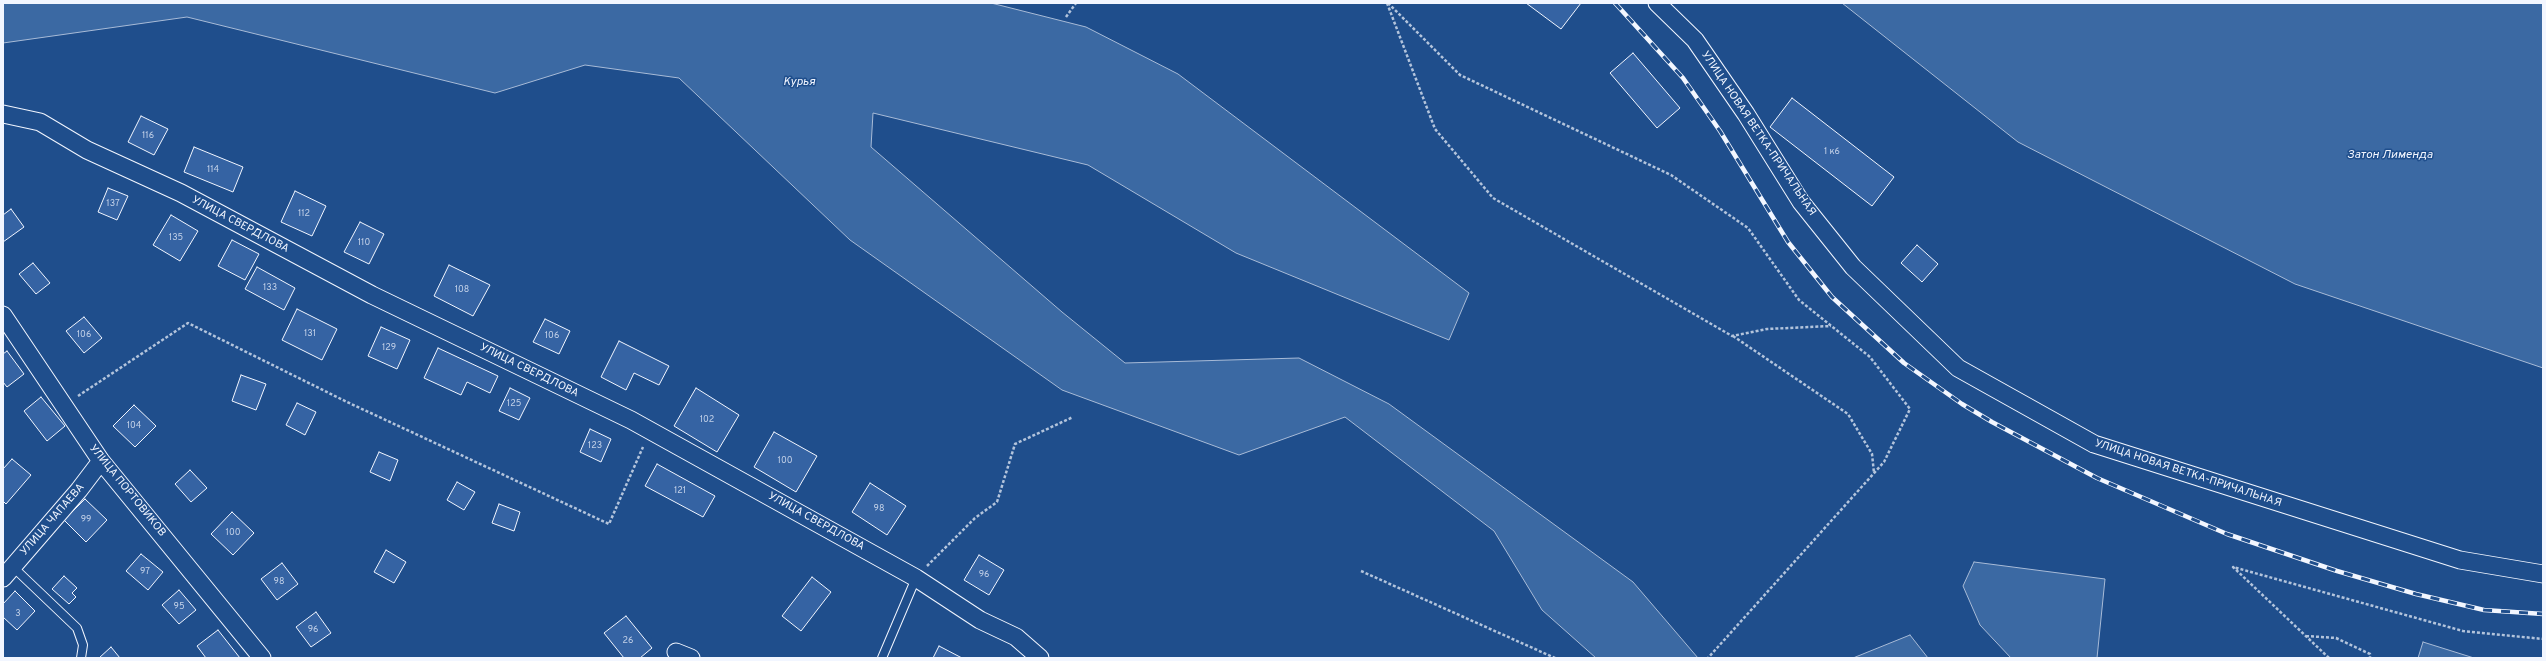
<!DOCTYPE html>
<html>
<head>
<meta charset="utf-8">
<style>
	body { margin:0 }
	#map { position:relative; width:2546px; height:661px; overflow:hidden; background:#1f4e8c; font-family:Overpass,sans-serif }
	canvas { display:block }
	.frame { position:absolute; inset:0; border:4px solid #f2f6ff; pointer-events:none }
</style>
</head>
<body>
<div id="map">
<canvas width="2546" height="661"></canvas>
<div class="frame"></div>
</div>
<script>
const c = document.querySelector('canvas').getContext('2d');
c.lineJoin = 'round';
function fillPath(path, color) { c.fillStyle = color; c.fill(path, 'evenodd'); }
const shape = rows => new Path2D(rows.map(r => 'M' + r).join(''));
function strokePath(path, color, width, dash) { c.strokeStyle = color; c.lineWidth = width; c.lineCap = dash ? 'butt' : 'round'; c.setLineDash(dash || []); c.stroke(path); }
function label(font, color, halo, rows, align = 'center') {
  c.font = font + ' Overpass,sans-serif'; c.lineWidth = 3; c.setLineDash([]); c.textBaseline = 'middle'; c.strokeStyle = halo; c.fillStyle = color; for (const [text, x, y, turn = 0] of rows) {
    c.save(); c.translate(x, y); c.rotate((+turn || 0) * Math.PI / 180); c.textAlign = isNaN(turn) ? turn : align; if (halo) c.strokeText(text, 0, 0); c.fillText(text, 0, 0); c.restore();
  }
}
const water = shape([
	[3,3,991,3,1086,27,1178,74,1469,293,1449,340,1236,253,1088,165,873,113,871,147,1062,312,1125,363,1299,358,1389,404,1633,582,1698,658,1596,658,1542,610,1494,531,1345,417,1239,455,1062,390,850,240,679,78,585,65,495,93,187,17,3,43,3,3],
	[1842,3,2543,3,2543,368,2295,284,2018,142,1842,3],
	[1974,562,2105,579,2097,658,2011,658,1980,625,1963,586,1974,562],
	[1910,635,1928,658,1853,658,1910,635],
	[2423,642,2474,658,2418,658,2423,642]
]);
const building = shape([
	[1526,3,1581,3,1561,29,1526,3],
	[1633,53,1680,108,1657,128,1610,73,1633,53],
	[1792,98,1894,177,1872,206,1770,127,1792,98],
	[141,116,168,129,154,155,128,142,141,116],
	[194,147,243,167,233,192,184,172,194,147],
	[108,188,128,196,117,220,98,212,108,188],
	[295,191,326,206,312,236,281,222,295,191],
	[11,209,24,227,3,242,3,215,11,209],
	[171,215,198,231,180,261,153,245,171,215],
	[360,222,384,234,369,264,344,252,360,222],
	[232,240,259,254,245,280,218,266,232,240],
	[1917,245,1938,264,1922,282,1901,263,1917,245],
	[33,263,50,283,36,294,19,274,33,263],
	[449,265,490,285,473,316,434,296,449,265],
	[257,267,295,288,284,310,245,289,257,267],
	[297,309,337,329,322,360,282,340,297,309],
	[84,317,102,338,84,353,66,331,84,317],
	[545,319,570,331,559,354,533,342,545,319],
	[381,327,410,340,397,369,368,356,381,327],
	[619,341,669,366,659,385,634,373,626,390,601,377,619,341],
	[438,348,498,376,490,393,467,382,461,395,424,378,438,348],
	[7,351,24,374,7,387,3,382,3,354,7,351],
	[241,375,266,384,256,410,232,401,241,375],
	[510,388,530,398,519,420,499,411,510,388],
	[696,388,739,415,717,452,674,426,696,388],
	[41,397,65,426,47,441,24,411,41,397],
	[297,403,316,412,305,435,286,425,297,403],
	[134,405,156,426,135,447,113,426,134,405],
	[590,429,611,439,601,462,580,452,590,429],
	[774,432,817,456,796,492,754,467,774,432],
	[379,452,398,460,390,481,370,472,379,452],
	[12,459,31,475,6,504,3,501,3,469,12,459],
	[657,464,715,496,703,517,645,486,657,464],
	[190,470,207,488,191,502,175,484,190,470],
	[457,482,475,492,464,510,447,500,457,482],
	[870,483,906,506,887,535,852,512,870,483],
	[85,499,107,520,86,542,64,520,85,499],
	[499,504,520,512,514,531,492,523,499,504],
	[232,512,254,533,233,555,211,534,232,512],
	[386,550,406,562,394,583,374,572,386,550],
	[141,554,163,572,148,590,126,571,141,554],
	[979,555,1004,570,989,595,964,580,979,555],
	[282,563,298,584,277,600,261,579,282,563],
	[64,576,77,588,72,593,76,597,69,604,52,589,64,576],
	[812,577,831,592,801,631,782,616,812,577],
	[179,590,196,610,179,624,162,605,179,590],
	[15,591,35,611,17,630,3,617,3,604,15,591],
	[316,612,331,633,311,647,296,627,316,612],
	[626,616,652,648,640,658,624,658,604,633,626,616],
	[218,630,240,658,206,658,197,646,218,630],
	[939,646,962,658,933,658,939,646],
	[111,647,120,658,99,658,111,647]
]);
const path = shape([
	[1387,3,1435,129,1493,198,1732,336,1767,329,1831,326],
	[1388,3,1460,75,1671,175,1748,228,1799,300,1870,357,1910,409,1884,462,1708,658],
	[1066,17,1076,3],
	[1733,336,1848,414,1872,454,1874,473],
	[78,396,188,323,347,402,609,524,643,447],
	[927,566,975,518,997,502,1015,444,1073,417],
	[1361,571,1555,658],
	[2306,636,2336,638,2370,654,2370,658],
	[2329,658,2233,567,2463,631,2543,639]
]);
const lane = shape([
	[12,566,77,628,83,645,81,658],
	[882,658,916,578]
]);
const street = shape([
	[1657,3,1695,40,1746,114,1801,202,1853,267,1958,368,2094,444,2460,560,2543,574],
	[3,114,40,122,87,150,181,193,372,295,631,420,916,578,980,620,1016,637,1040,658],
	[3,315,101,461,262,658],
	[3,578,79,490,101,461],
	[676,652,691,658]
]);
const rail = shape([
	[1615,3,1683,78,1720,131,1788,242,1832,297,1904,363,1962,404,1992,422,2097,478,2227,534,2337,571,2416,594,2484,610,2543,614]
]);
const numberNames = [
	["116",148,136],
	["1 к6",1832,152],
	["114",213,170],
	["137",113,204],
	["112",304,214],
	["135",176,238],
	["110",364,243],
	["133",270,288],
	["108",462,290],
	["131",310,334],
	["106",84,335],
	["106",552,336],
	["129",389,348],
	["125",514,404],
	["102",707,420],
	["104",134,426],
	["123",595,446],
	["100",785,461],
	["121",680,491],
	["98",879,509],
	["99",86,520],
	["100",233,533],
	["97",145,572],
	["96",984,575],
	["98",279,582],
	["95",179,607],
	["3",18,614],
	["96",313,630],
	["26",628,641]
];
const streetNames = [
	["УЛИЦА НОВАЯ ВЕТКА-ПРИЧАЛЬНАЯ",1758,134,56],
	["УЛИЦА СВЕРДЛОВА",240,225,28],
	["УЛИЦА СВЕРДЛОВА",529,371,26],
	["УЛИЦА НОВАЯ ВЕТКА-ПРИЧАЛЬНАЯ",2188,474,18],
	["УЛИЦА ПОРТОВИКОВ",127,491,51],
	["УЛИЦА ЧАПАЕВА",53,520,-49],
	["УЛИЦА СВЕРДЛОВА",816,522,29]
];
const waterNames = [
	["Курья",799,83],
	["Затон Лименда",2390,156]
];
fillPath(water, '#3b69a3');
strokePath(water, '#a8bbd7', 1);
fillPath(building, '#3563a3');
strokePath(building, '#f2f6ff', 1);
strokePath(lane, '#f2f6ff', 10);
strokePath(street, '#f2f6ff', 19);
strokePath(path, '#b3c4dc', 2.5, [3, 2]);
strokePath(lane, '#1f4e8c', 8);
strokePath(street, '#1f4e8c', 17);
strokePath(rail, '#f2f6ff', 4.5);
strokePath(rail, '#1f4e8c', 3, [9]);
label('9px', '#c3d1e8', null, numberNames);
label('11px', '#f2f6ff', '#1f4e8c', streetNames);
label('italic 12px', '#f2f6ff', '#1f4e8c', waterNames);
</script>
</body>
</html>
